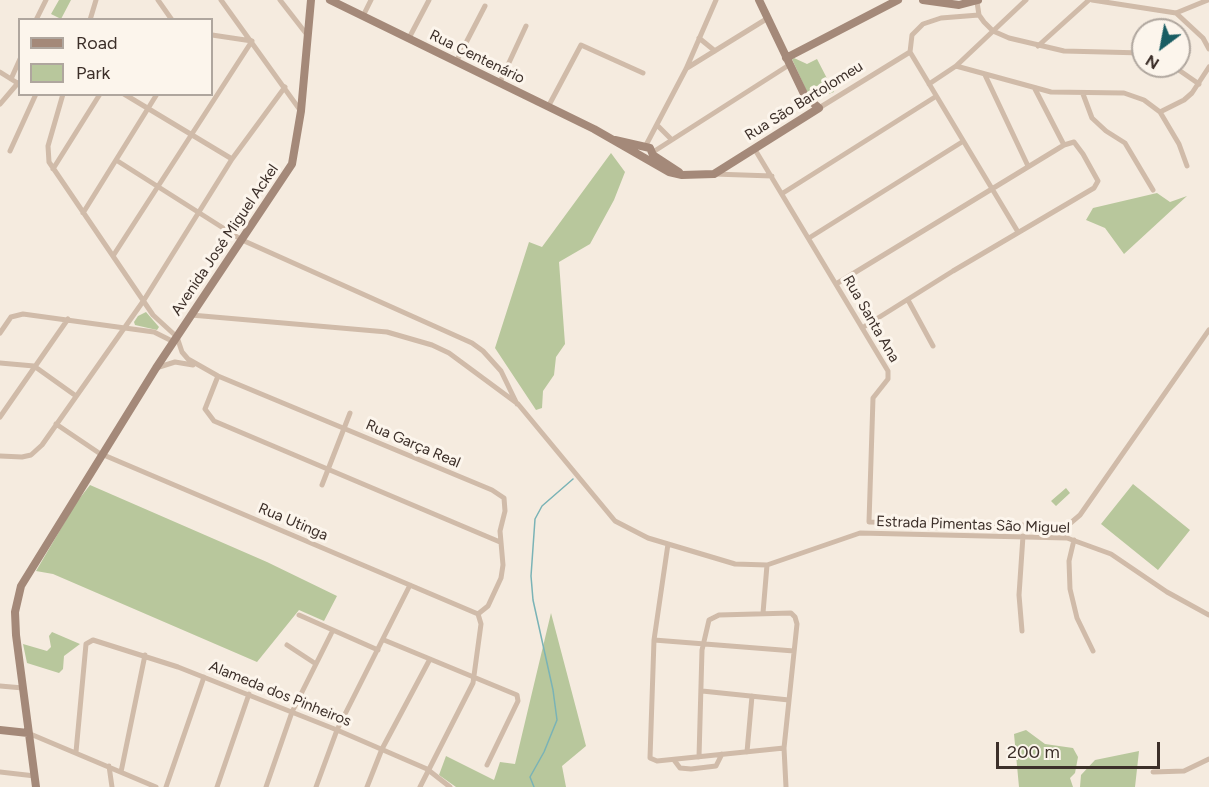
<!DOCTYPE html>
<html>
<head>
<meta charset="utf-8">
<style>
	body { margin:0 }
	#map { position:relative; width:1209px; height:787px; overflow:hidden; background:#f5ebdf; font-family:Figtree,sans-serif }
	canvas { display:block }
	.legend { position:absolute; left:18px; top:18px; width:195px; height:78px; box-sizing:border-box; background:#fcf5ec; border:2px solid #afa69e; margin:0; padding:8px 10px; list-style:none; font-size:18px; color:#3c2f29 }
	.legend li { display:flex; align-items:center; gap:12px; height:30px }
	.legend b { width:30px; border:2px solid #afa69e }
	.north { position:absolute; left:1131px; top:18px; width:60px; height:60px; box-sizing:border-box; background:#fcf5ec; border:2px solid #afa69e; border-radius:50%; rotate:212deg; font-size:16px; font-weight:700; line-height:24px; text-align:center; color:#3c2f29 }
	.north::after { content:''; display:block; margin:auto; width:21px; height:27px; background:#195d63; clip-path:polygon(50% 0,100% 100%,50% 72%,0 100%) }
	.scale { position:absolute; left:996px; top:742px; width:164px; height:27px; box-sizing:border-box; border:3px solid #3c2f29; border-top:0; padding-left:8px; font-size:18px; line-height:21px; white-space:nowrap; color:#3c2f29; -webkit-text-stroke:4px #fcf5ec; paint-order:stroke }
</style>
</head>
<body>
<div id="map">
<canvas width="1209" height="787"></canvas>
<ul class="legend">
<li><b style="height:8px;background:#a48979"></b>Road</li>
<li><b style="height:16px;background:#b8c79c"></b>Park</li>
</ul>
<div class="north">N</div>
<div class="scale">200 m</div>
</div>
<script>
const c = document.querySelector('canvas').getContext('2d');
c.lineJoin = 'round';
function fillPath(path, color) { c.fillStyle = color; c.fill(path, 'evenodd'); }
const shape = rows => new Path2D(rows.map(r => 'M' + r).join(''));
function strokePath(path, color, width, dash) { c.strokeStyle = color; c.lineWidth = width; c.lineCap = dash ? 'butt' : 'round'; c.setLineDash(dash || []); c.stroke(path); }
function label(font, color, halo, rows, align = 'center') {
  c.font = font + ' Figtree,sans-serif'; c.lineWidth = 6; c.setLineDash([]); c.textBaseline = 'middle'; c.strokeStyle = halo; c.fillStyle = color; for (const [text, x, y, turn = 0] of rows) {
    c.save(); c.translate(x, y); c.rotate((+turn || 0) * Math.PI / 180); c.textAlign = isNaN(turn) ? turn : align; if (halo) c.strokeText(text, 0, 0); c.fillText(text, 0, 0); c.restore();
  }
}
const green = shape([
	[59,0,71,0,61,19,51,14],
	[794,58,807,64,817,59,834,92,820,97,807,92,792,59],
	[611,153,625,172,614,200,590,244,559,262,565,344,556,357,554,375,543,391,542,408,536,410,495,348,529,242,542,247],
	[1157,193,1170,202,1187,196,1124,254,1105,228,1086,220,1093,208],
	[146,312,159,327,157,330,135,325,134,322,138,316],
	[1133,484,1190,530,1158,570,1101,524],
	[90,485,267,562,337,596,324,621,299,610,257,662,53,574,36,571,76,503],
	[1066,488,1070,493,1056,506,1051,501],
	[551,613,586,746,562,766,566,787,456,787,439,775,446,756,494,780,500,762,515,764],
	[52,632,80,644,64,656,63,669,59,673,27,663,23,644,47,651,51,647,49,636],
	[1026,730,1045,744,1073,748,1078,757,1075,773,1070,778,1073,787,1019,787,1014,734],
	[1139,751,1135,787,1080,787,1081,775,1095,760]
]);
const stream = shape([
	[534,787,530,777,544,752,557,720,553,690,533,600,531,576,535,519,542,506,573,479]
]);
const street = shape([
	[158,0,172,20],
	[221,0,300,110],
	[280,0,308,36],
	[1092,0,1176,13,1208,0],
	[977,2,979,15,984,22,993,31,1009,38,1064,51,1143,53],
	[1176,13,1203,38,1209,49],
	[979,15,941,18,923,24,912,35,910,52,1018,232],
	[363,16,371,0],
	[36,20,46,0],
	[90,20,96,0],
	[212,35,252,41],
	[409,38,429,0],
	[699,38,715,51],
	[1038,46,1089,0],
	[456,62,485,6],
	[956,66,1051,92,1124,93,1144,100,1160,112,1179,144,1187,166],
	[1173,66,1199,84],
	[687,68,768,18],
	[0,72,19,84],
	[985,75,1028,166],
	[11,79,20,59],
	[500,82,526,26],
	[929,84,956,66,1026,0],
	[1035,89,1064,145],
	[63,94,48,146,49,162,153,315,177,337,182,352,188,359,218,376,492,490,504,498,505,511,500,531,503,565,501,578,488,606,478,614],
	[124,94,232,159],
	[1083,94,1092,118,1106,131,1125,143,1153,190],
	[0,104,18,83],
	[548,107,581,45,643,73],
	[819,108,910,52],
	[1160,112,1184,100,1192,93,1209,67],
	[658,126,670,138],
	[645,147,686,69,716,0],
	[754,148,888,371,888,379,873,398,869,522],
	[10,151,36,94],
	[653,152,789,65],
	[116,160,242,240,472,343,483,351,501,371,517,404],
	[53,169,100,94],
	[714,174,772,176],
	[783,193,935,97],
	[83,213,157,94],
	[809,238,962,142],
	[113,256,252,41],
	[836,284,1064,145,1074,142,1083,154,1098,181,1094,188,953,271,862,328],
	[908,300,933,346],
	[191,315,387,332,432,345,449,353,518,404,615,521,648,538,735,564,767,565,860,533,1067,538,1111,554,1167,592,1209,615],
	[0,333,11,317,23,314,154,332,174,342],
	[0,363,34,366,76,396],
	[156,368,175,362,193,365],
	[218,376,205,409,214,421,500,542],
	[0,417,68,319],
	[56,424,99,453,478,614],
	[0,456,22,457,31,455,42,445,144,300,232,159,285,87],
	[322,485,350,413],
	[869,522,1067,526],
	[1067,538,1067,526,1080,515,1209,330],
	[1074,540,1069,561,1070,589,1077,618,1093,651],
	[668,544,654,640,650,758,657,761,784,748],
	[763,613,767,565],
	[299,615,378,650],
	[1022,631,1019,595,1023,536],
	[384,640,517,695,518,701,487,765],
	[654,640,794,651],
	[287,645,316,664],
	[0,686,23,688],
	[702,691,789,700],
	[28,733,156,787],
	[76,752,86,644,93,640,178,667,337,730,427,769,450,787],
	[747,752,752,696],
	[699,757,702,650,709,620,719,615,791,613,795,617,797,624,784,748,786,787],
	[674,760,680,768,691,769,716,766,722,754],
	[109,766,112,787],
	[0,772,35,776],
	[121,772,145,655],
	[1153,772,1184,771,1209,759],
	[166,787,204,677],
	[217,787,249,694],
	[266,787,292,712,333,630],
	[316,787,337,730,410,585],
	[367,787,382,749,430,659],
	[420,787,473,683,481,624,478,614]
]);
const secondary = shape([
	[330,0,594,129,669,172,682,175,714,174,819,108,805,96,759,0],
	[923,0,959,5,978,0],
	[786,58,898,0],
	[615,140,650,148,653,155,679,172],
	[0,730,28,733],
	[36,787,16,635,15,612,21,586,156,368,292,164,301,111,311,0]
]);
const streetNames = [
	["Rua Centenário",477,57,26],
	["Rua São Bartolomeu",804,101,-32],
	["Avenida José Miguel Ackel",225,240,-56],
	["Rua Santa Ana",871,319,60],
	["Rua Garça Real",413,444,23],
	["Rua Utinga",293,522,23],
	["Estrada Pimentas São Miguel",973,525,2],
	["Alameda dos Pinheiros",280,694,22]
];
fillPath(green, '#b8c79c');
strokePath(stream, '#7ab3b6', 1.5);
strokePath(street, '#d0bba9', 5);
strokePath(secondary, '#a48979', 8);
label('15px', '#3c2f29', '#fcf5ec', streetNames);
</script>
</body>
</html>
